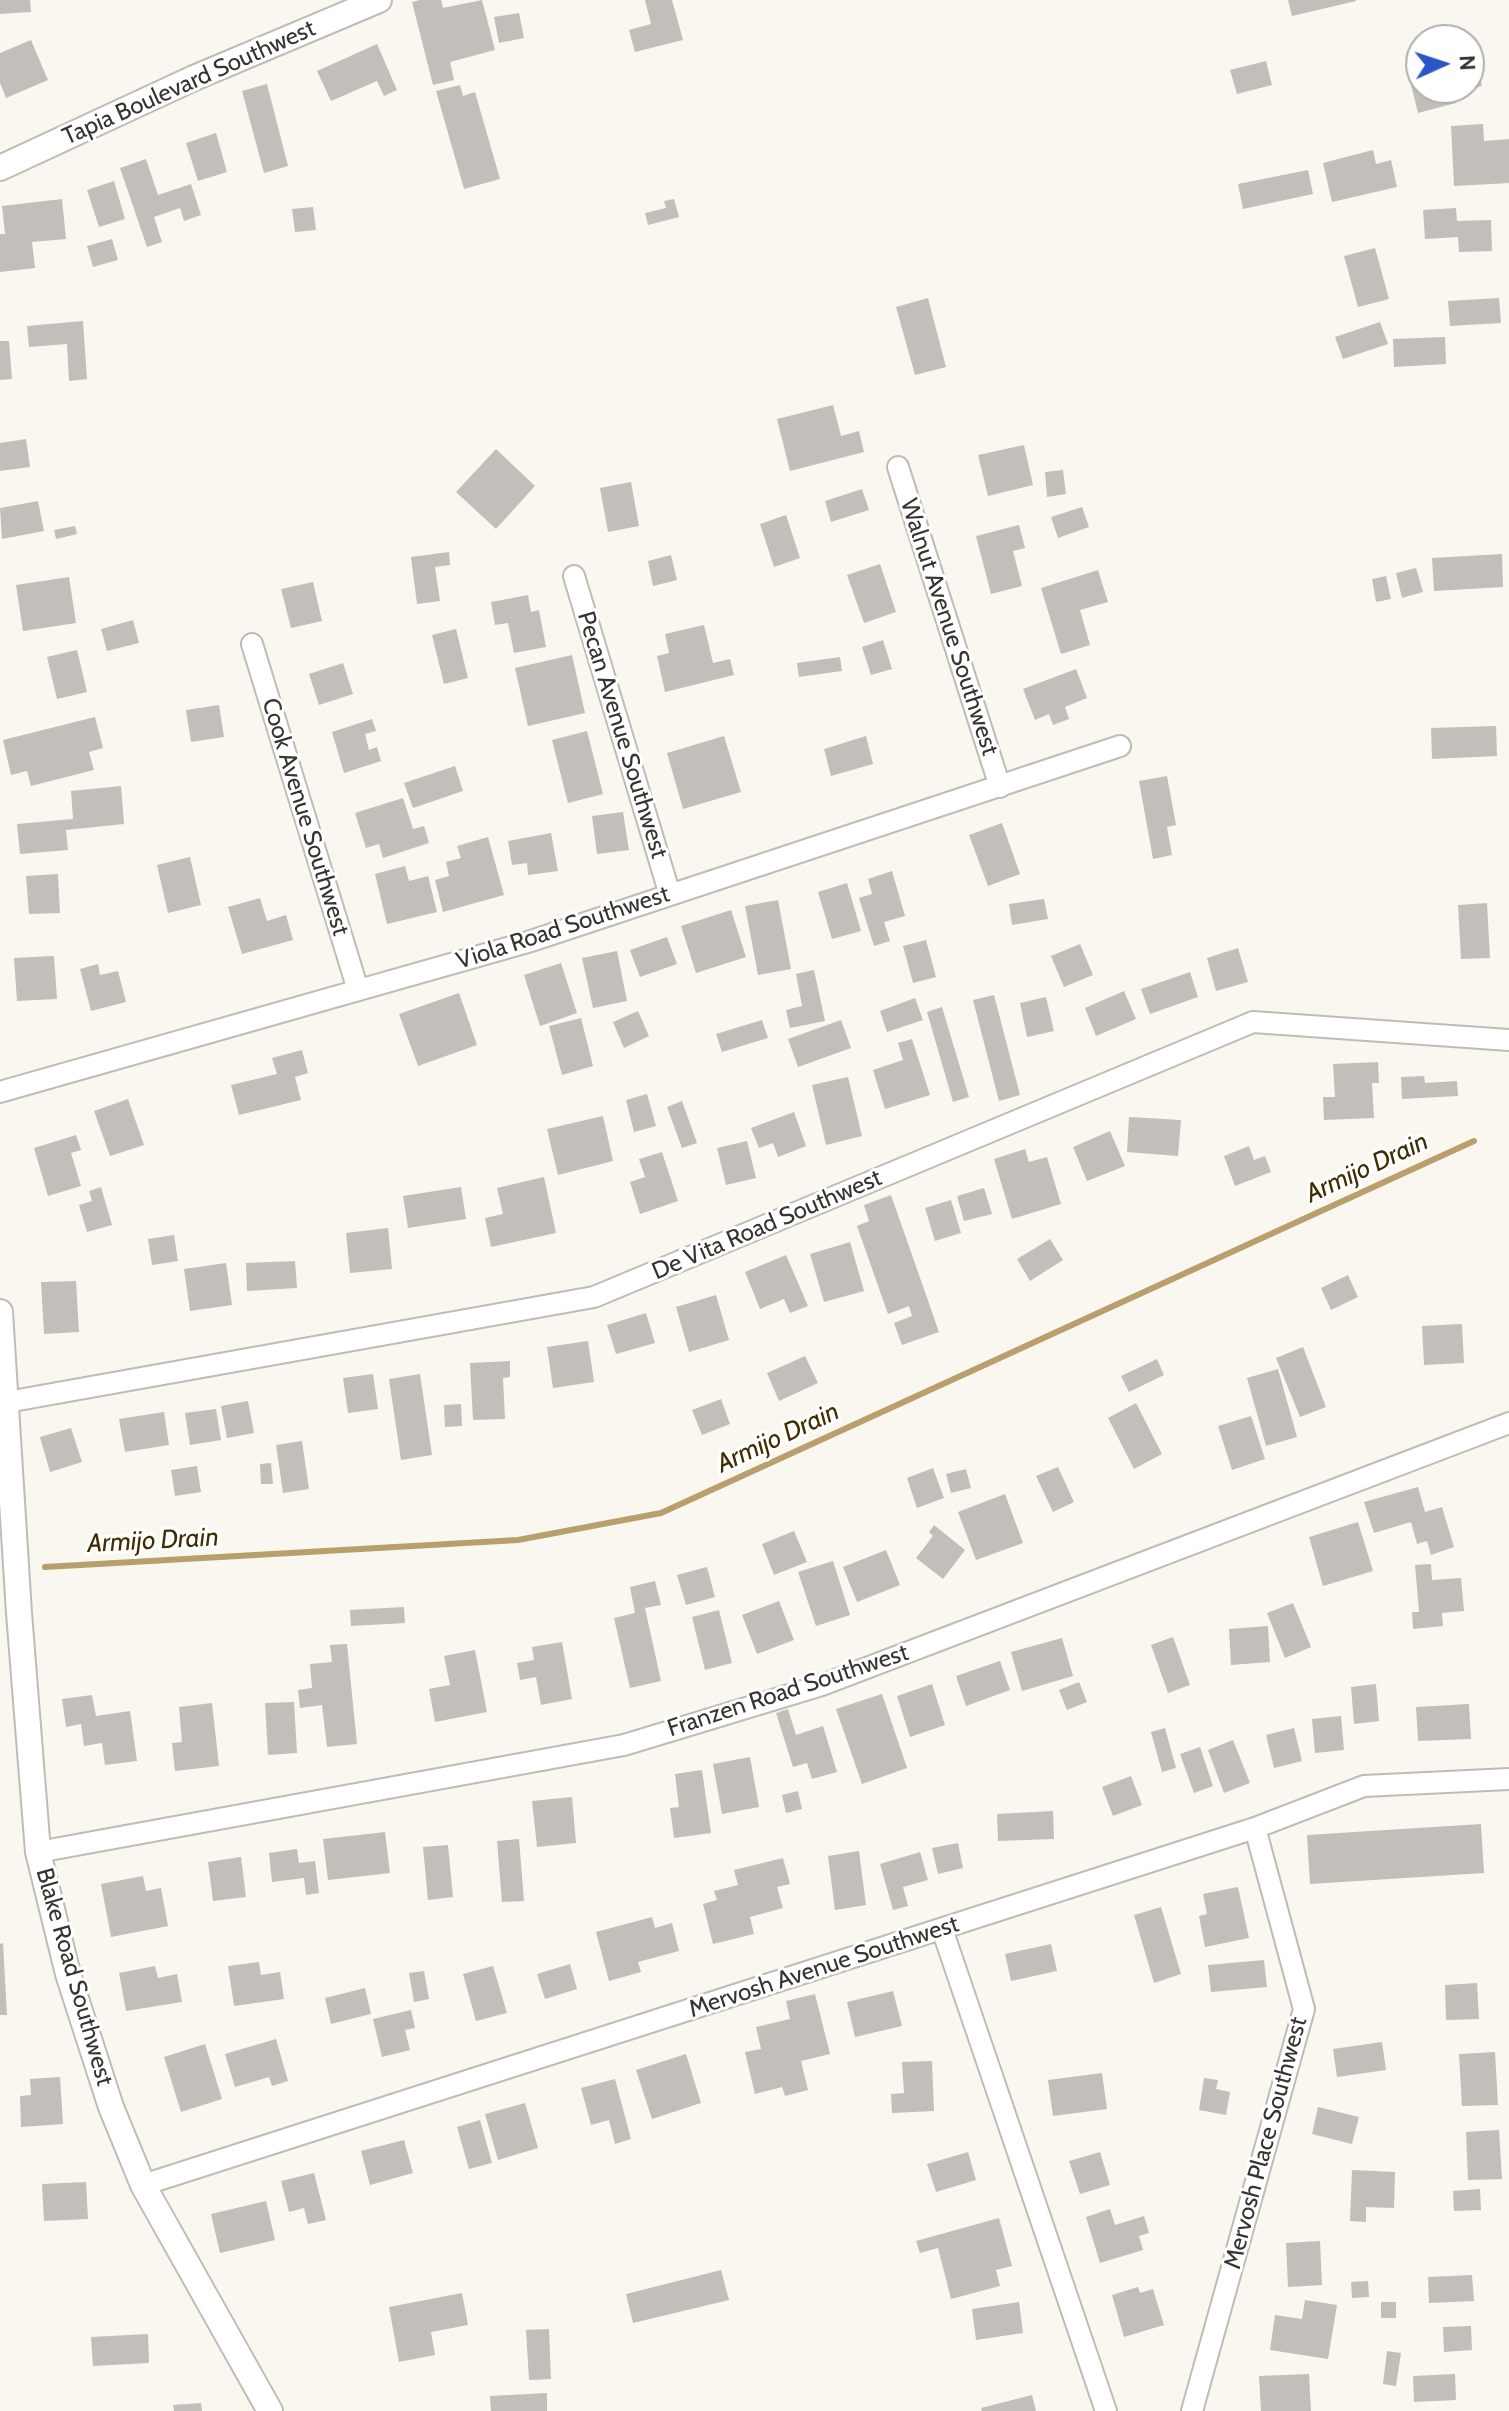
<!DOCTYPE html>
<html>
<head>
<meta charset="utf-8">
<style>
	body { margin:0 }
	#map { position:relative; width:1509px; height:2411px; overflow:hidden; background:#faf7f1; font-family:Cabin,sans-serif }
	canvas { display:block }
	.north { position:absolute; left:1405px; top:24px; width:80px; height:80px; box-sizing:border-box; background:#fff; border:2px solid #aeaead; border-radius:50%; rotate:87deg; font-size:22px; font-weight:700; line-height:32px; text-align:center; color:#353431 }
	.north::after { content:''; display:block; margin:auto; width:28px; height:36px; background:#2956c5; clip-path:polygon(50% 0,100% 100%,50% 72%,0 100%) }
</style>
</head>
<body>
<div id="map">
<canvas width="1509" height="2411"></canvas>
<div class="north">N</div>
</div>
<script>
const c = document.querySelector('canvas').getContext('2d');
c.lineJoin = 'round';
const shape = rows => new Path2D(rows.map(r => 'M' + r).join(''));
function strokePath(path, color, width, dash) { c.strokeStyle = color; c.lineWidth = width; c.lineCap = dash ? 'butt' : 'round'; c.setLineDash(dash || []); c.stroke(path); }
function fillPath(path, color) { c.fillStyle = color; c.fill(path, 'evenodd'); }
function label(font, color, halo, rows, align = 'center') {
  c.font = font + ' Cabin,sans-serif'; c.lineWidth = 6; c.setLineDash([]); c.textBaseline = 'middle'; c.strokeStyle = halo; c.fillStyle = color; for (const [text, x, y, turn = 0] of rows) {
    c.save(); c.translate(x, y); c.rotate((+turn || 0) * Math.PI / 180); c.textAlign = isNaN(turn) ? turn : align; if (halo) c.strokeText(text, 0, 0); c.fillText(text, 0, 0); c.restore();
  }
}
const stream = shape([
	[45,1567,518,1540,661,1513,1474,1141]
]);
const building = shape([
	[0,0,30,0,31,12,0,14],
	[420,0,441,0,443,8,482,0,495,50,450,62,454,80,433,85,412,2],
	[645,0,672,0,683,40,635,52,629,30,651,24],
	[1288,0,1356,0,1356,1,1292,16],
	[519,13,524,38,499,43,494,17],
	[31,40,48,80,6,98,0,83,0,53],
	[377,44,397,90,384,96,377,81,331,101,317,71],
	[1475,59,1482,86,1453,94,1456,103,1418,113,1406,65,1421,61,1421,88,1469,88,1469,61],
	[1266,61,1272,85,1237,94,1230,70],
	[267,84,288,166,264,173,242,91],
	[460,85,463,96,475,92,500,179,464,189,436,91],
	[1483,124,1484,141,1509,139,1509,183,1454,186,1451,126],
	[216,133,227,172,198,181,186,143],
	[1373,150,1376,164,1391,160,1397,187,1332,202,1323,163],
	[146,159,158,195,191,184,201,215,184,221,180,208,154,217,162,242,147,247,120,168],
	[1308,170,1313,194,1243,209,1238,184],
	[114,181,125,219,99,227,87,190],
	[62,199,66,239,32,242,35,268,0,272,0,234,5,234,2,206],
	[674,199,679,217,648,225,645,213,666,208,664,201],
	[313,207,316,230,295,232,292,209],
	[1456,208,1457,221,1491,220,1492,251,1459,252,1458,237,1425,239,1423,210],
	[112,239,118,260,93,267,87,246],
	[1375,248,1389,299,1358,307,1344,256],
	[928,298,946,367,915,375,896,307],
	[1499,298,1501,323,1450,326,1448,301],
	[83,321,87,379,69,381,67,344,29,347,27,326],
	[1380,322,1388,344,1343,359,1335,337],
	[1445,337,1446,364,1394,367,1393,339],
	[0,341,9,341,12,379,0,380],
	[833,405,841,436,859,431,864,452,790,471,777,419],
	[26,439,30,467,0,471,0,443],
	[1024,445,1033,485,988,496,978,455],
	[496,449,535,486,496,529,456,492],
	[1063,470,1066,494,1047,497,1045,472],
	[631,482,639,526,608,532,600,488],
	[862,489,869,510,831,522,825,501],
	[38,501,44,531,2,539,0,508],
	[1082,507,1089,527,1058,538,1051,517],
	[786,515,800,558,774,567,760,524],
	[1019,525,1025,548,1013,551,1022,586,991,594,976,536],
	[75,526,77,534,56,539,54,530],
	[449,552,450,565,435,567,440,601,417,604,411,557],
	[1502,554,1503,587,1434,591,1432,558],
	[671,555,677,580,653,586,648,561],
	[880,564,896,612,864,623,847,575],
	[1416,568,1423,592,1402,598,1396,573],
	[1098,570,1108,602,1080,610,1090,645,1061,654,1041,588],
	[1386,576,1391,599,1376,602,1372,579],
	[69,577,76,623,23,631,16,585],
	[313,582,322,621,291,628,281,589],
	[528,595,531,612,539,610,546,647,514,653,508,623,495,625,491,602],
	[133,620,139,643,107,651,101,629],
	[704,625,713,663,730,659,734,675,665,692,657,656,669,653,665,634],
	[456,629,468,678,444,684,432,635],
	[883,640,892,669,871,675,862,647],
	[77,650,87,692,57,699,47,657],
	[572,655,585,713,528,726,515,668],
	[840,657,842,671,799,677,797,663],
	[343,663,353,694,319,705,309,674],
	[1076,669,1087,698,1065,707,1069,719,1053,725,1049,714,1035,720,1023,689],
	[219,705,224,737,191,742,186,710],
	[95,717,103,748,89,752,94,770,31,786,27,771,11,775,3,740],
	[372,719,376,731,365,734,369,750,377,747,381,761,344,773,332,732],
	[1496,726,1497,756,1432,759,1431,728],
	[587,731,603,794,568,803,552,740],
	[724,736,741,792,683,809,667,753],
	[866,736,873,764,831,776,824,749],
	[455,766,463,791,413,808,404,783],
	[1167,776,1176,825,1167,827,1172,855,1153,859,1139,781],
	[121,786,124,824,66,830,68,850,20,854,17,824,73,819,71,791],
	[403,798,413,829,424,826,429,843,383,858,379,844,366,848,355,813],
	[623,812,629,850,597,854,592,816],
	[1002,823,1020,874,988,886,969,835],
	[551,833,558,871,528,875,527,863,512,865,508,841],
	[488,837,504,895,443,912,435,880,449,876,446,862,461,858,457,846],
	[190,857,201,905,168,913,157,865],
	[405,866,409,881,428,876,437,912,387,924,375,874],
	[892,871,905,916,884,922,890,941,874,946,859,898,872,894,868,879],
	[58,874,60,913,29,914,26,876],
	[847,883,861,931,832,939,818,892],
	[260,898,267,921,286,915,293,940,242,954,228,907],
	[1044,899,1048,919,1012,925,1009,904],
	[778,900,791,969,758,975,745,906],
	[1487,903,1490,958,1461,959,1458,905],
	[731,910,746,957,696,973,681,926],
	[667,937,677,964,640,977,630,950],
	[926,940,936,977,913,983,903,946],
	[1080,944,1093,975,1064,987,1051,956],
	[1238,948,1248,982,1216,991,1207,958],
	[617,951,627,1001,593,1008,582,958],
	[54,956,57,999,17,1001,14,958],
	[561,963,577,1013,540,1026,524,975],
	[98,964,100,975,118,971,126,1002,91,1011,80,969],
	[814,970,825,1021,790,1028,786,1010,802,1006,796,974],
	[1190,972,1198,997,1150,1014,1141,989],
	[1124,991,1136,1019,1096,1036,1085,1008],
	[459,993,477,1045,418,1066,399,1014],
	[994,995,1020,1095,999,1101,973,1000],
	[1046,997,1054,1031,1027,1037,1020,1003],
	[915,998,923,1020,887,1032,880,1011],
	[942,1007,969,1097,953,1102,927,1012],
	[638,1011,649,1036,624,1048,613,1022],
	[581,1018,593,1066,562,1075,549,1026],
	[762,1020,768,1038,722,1052,716,1034],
	[841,1020,851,1048,798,1067,788,1039],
	[912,1039,930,1095,885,1109,873,1070,903,1060,898,1043],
	[302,1050,308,1073,295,1077,301,1100,239,1115,231,1085,277,1074,272,1058],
	[1378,1062,1379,1083,1372,1083,1374,1118,1324,1120,1323,1097,1335,1097,1333,1064],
	[1424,1076,1425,1083,1457,1081,1458,1096,1402,1099,1401,1077],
	[848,1077,862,1136,826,1145,812,1085],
	[647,1094,656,1126,634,1132,626,1100],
	[128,1099,144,1145,110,1156,94,1111],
	[682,1101,697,1143,682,1148,667,1107],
	[794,1112,806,1146,778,1157,773,1143,759,1148,751,1128],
	[603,1116,613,1161,558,1175,547,1129],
	[1129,1117,1181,1120,1178,1156,1127,1152],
	[1110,1131,1125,1166,1087,1181,1073,1147],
	[76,1135,81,1150,71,1153,81,1186,48,1196,34,1148],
	[747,1141,756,1178,726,1185,717,1148],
	[1249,1146,1254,1160,1265,1156,1271,1172,1235,1186,1224,1156],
	[1025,1149,1029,1162,1047,1157,1061,1204,1012,1219,994,1159],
	[662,1152,678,1201,640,1214,630,1182,645,1177,639,1159],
	[544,1177,556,1233,491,1247,485,1218,503,1214,497,1188],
	[101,1187,112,1225,87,1232,79,1205,92,1201,89,1191],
	[461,1187,466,1219,408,1228,403,1196],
	[984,1188,992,1214,964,1221,957,1196],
	[891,1195,939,1332,902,1345,894,1323,912,1316,909,1306,888,1314,857,1226,869,1221,864,1205],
	[951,1200,961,1233,935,1241,925,1208],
	[388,1228,392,1269,350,1273,346,1233],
	[174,1235,178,1261,152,1265,148,1239],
	[1050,1239,1063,1260,1030,1281,1017,1259],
	[850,1242,864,1291,824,1302,810,1254],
	[786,1255,808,1306,790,1313,784,1299,760,1309,745,1272],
	[295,1261,297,1288,247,1291,246,1263],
	[226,1263,232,1305,190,1311,184,1269],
	[1348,1275,1358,1297,1331,1310,1321,1288],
	[76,1281,79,1332,44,1334,41,1282],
	[716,1295,729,1340,689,1352,676,1307],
	[646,1313,655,1343,616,1354,607,1325],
	[1462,1324,1464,1363,1424,1365,1422,1326],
	[588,1341,594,1382,553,1388,547,1347],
	[1303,1347,1326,1407,1300,1417,1276,1358],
	[805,1356,818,1383,779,1401,767,1373],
	[1157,1359,1164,1375,1129,1392,1121,1376],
	[510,1361,510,1377,503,1378,505,1419,473,1420,470,1363],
	[1278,1369,1297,1437,1266,1446,1247,1378],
	[373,1374,378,1409,348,1413,343,1378],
	[420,1374,432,1455,401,1460,389,1379],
	[721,1399,730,1424,702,1435,692,1410],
	[248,1401,254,1433,227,1438,221,1406],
	[1136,1403,1162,1454,1134,1469,1108,1418],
	[461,1404,462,1426,445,1427,444,1405],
	[216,1409,221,1440,190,1445,185,1413],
	[164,1412,169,1445,125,1452,119,1419],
	[1251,1416,1265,1459,1232,1470,1218,1426],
	[71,1428,82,1462,50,1472,40,1437],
	[302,1441,309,1489,283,1493,276,1445],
	[271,1463,273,1484,261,1484,260,1464],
	[197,1466,201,1492,175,1496,171,1470],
	[1058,1467,1074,1502,1053,1512,1036,1476],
	[933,1468,944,1498,917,1508,907,1478],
	[966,1469,971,1488,951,1493,946,1474],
	[1418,1487,1425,1512,1442,1507,1454,1547,1431,1555,1427,1541,1417,1544,1411,1522,1374,1533,1364,1502],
	[1005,1494,1023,1543,976,1560,958,1512],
	[1358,1522,1373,1571,1323,1586,1309,1537],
	[934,1525,965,1550,943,1579,916,1558,933,1536,929,1532],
	[794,1531,807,1562,774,1575,762,1544],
	[886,1550,900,1585,857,1602,843,1567],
	[833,1561,850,1615,816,1626,798,1572],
	[1431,1564,1432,1580,1461,1578,1464,1611,1442,1613,1443,1626,1413,1629,1412,1612,1419,1612,1415,1565],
	[707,1567,715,1597,686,1605,677,1575],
	[655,1581,661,1605,645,1608,661,1681,630,1688,614,1618,635,1613,630,1587],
	[779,1601,794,1640,757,1654,742,1615],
	[1293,1603,1311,1647,1285,1658,1267,1613],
	[404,1607,405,1623,351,1626,350,1610],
	[719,1610,732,1663,705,1670,692,1617],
	[1268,1626,1270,1662,1231,1665,1229,1629],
	[1173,1637,1190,1685,1168,1693,1151,1645],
	[1062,1638,1073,1676,1022,1691,1011,1652],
	[562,1642,572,1699,541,1705,536,1677,520,1680,517,1663,534,1660,532,1647],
	[347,1644,357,1744,327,1747,322,1705,300,1708,298,1690,312,1688,310,1664,332,1662,330,1645],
	[475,1650,487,1712,435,1722,429,1689,450,1685,444,1656],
	[1000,1661,1010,1690,966,1706,956,1676],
	[1079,1682,1087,1702,1067,1710,1059,1690],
	[932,1684,945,1725,910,1737,897,1696],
	[1376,1684,1379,1721,1354,1724,1351,1687],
	[882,1694,907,1768,862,1784,836,1709],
	[92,1695,96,1716,130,1711,137,1761,105,1765,102,1743,84,1746,81,1724,66,1727,62,1699],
	[294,1702,297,1753,268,1755,265,1703],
	[212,1703,219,1766,175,1771,172,1743,182,1742,179,1707],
	[1469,1704,1471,1739,1418,1741,1416,1707],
	[788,1709,796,1735,823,1726,837,1772,812,1779,807,1763,793,1767,776,1713],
	[1341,1716,1344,1750,1315,1753,1312,1719],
	[1165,1728,1176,1768,1162,1772,1151,1732],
	[1294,1728,1302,1761,1274,1768,1266,1735],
	[1233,1740,1250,1783,1224,1793,1208,1750],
	[1200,1747,1213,1786,1194,1793,1180,1754],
	[750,1757,759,1807,722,1814,713,1764],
	[702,1770,711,1833,674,1838,670,1808,679,1807,675,1774],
	[1131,1776,1142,1805,1113,1816,1102,1787],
	[798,1791,802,1809,786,1813,782,1795],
	[572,1797,576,1843,537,1847,532,1801],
	[1053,1811,1054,1839,998,1841,997,1814],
	[1481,1824,1484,1873,1310,1884,1307,1835],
	[385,1832,390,1873,328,1880,323,1839],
	[519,1839,524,1901,502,1902,497,1841],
	[958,1843,963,1868,938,1874,932,1848],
	[448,1845,453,1897,428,1900,423,1847],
	[297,1849,299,1863,315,1861,319,1893,306,1895,304,1878,272,1882,269,1853],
	[859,1851,866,1905,835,1910,828,1856],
	[920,1852,928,1880,903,1887,908,1906,893,1910,880,1864],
	[241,1857,246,1897,213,1901,208,1862],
	[783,1858,790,1884,777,1887,783,1908,750,1917,754,1934,713,1944,703,1904,717,1900,714,1891,738,1885,734,1870],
	[143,1876,146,1891,161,1888,168,1926,111,1937,101,1884],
	[1238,1887,1249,1938,1205,1947,1199,1916,1207,1914,1203,1894],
	[1161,1907,1181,1974,1154,1983,1134,1915],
	[652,1917,655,1928,672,1923,679,1951,638,1962,641,1972,609,1981,596,1932],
	[3,1943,7,2015,0,2015,0,1944],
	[1051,1944,1057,1971,1011,1981,1005,1954],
	[1264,1960,1267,1987,1211,1992,1208,1965],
	[259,1962,261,1975,280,1972,284,1999,234,2006,228,1966],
	[570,1964,577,1989,545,1999,537,1974],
	[155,1966,158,1978,177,1974,182,2002,126,2011,119,1973],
	[493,1966,507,2013,476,2021,463,1974],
	[424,1971,429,1999,414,2002,409,1973],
	[1477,1983,1479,2019,1446,2020,1445,1985],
	[365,1988,371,2014,331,2024,325,1998],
	[893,1991,902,2026,855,2037,847,2002],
	[815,1994,830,2054,801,2061,808,2090,785,2096,782,2087,755,2094,745,2052,761,2049,756,2027,790,2019,786,2001],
	[411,2010,415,2028,405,2030,410,2050,382,2057,373,2019],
	[276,2039,288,2081,272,2086,269,2077,235,2087,225,2054],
	[1382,2042,1386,2070,1337,2077,1333,2049],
	[205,2044,222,2099,181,2112,164,2057],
	[1495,2052,1498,2105,1462,2106,1459,2054],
	[686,2054,701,2103,652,2119,636,2070],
	[932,2061,934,2111,892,2113,891,2094,904,2093,902,2062],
	[1102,2073,1107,2109,1053,2116,1048,2080],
	[60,2077,63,2124,21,2127,20,2096,31,2095,30,2079],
	[1204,2078,1218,2080,1216,2089,1230,2092,1226,2115,1199,2110],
	[615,2079,631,2139,615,2144,609,2120,591,2125,581,2088],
	[525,2103,538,2148,498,2160,485,2114],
	[1318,2107,1359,2117,1352,2144,1312,2134],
	[480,2120,492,2163,469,2169,457,2127],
	[1499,2130,1502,2179,1468,2180,1466,2132],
	[404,2140,413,2173,370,2185,361,2151],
	[968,2152,976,2180,936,2192,927,2164],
	[1100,2152,1110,2185,1080,2194,1069,2161],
	[1352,2170,1395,2172,1394,2208,1366,2207,1366,2222,1350,2221],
	[314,2173,326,2220,308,2224,304,2208,289,2212,281,2181],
	[86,2182,88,2219,44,2221,42,2184],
	[1480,2189,1481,2210,1454,2211,1453,2191],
	[266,2201,275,2240,220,2253,211,2214],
	[1110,2209,1115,2225,1144,2216,1149,2233,1139,2236,1143,2250,1100,2263,1086,2217],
	[999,2218,1012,2266,996,2270,1000,2286,951,2299,938,2248,920,2253,916,2241],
	[1320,2241,1322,2285,1288,2287,1286,2243],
	[721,2270,729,2300,633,2323,626,2294],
	[1472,2275,1474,2301,1429,2303,1428,2277],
	[1368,2281,1369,2297,1352,2298,1351,2282],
	[1138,2287,1140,2293,1153,2289,1164,2325,1124,2337,1112,2295],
	[462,2293,468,2325,431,2332,435,2355,399,2362,389,2307],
	[1305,2300,1337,2305,1328,2359,1270,2350,1275,2315,1302,2319],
	[1019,2302,1023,2333,976,2340,972,2309],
	[1381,2302,1396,2302,1396,2318,1381,2318],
	[1471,2326,1472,2350,1444,2352,1443,2327],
	[549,2329,551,2379,529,2380,526,2330],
	[148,2334,149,2363,93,2366,91,2337],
	[1387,2351,1401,2353,1396,2386,1383,2384],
	[1309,2374,1311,2411,1261,2411,1259,2376],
	[1455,2374,1456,2400,1414,2402,1413,2376],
	[547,2393,547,2411,491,2411,490,2396],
	[1032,2395,1036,2411,982,2411,981,2408],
	[201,2403,202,2411,174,2411,173,2405]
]);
const minor = shape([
	[898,467,1000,787],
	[574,576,670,895],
	[252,644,358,990],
	[0,1092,528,942,1120,746],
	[7,1402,594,1297,1253,1022,1509,1040],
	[38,1852,624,1745,822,1685,1509,1423],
	[942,1929,1106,2411],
	[143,2185,1255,1828,1364,1786,1509,1779],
	[1192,2411,1304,2009,1255,1828]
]);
const tertiary = shape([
	[0,168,194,78,379,0],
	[0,1312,19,1613,38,1852,68,1974,111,2107,143,2185,270,2411]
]);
const streetNames = [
	["Tapia Boulevard Southwest",189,83,-24],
	["Walnut Avenue Southwest",949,627,72],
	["Pecan Avenue Southwest",622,735,73],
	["Cook Avenue Southwest",305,817,73],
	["Viola Road Southwest",563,928,-18],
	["De Vita Road Southwest",767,1225,-23],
	["Franzen Road Southwest",788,1691,-18],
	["Mervosh Avenue Southwest",824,1967,-18],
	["Blake Road Southwest",74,1977,74],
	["Mervosh Place Southwest",1266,2143,-75]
];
const waterNames = [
	["Armijo Drain",1367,1168,-25],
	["Armijo Drain",778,1438,-25],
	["Armijo Drain",153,1541,-3]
];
strokePath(stream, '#b89f6b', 6);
fillPath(building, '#c2bfba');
strokePath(minor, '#bfbcb6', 24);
strokePath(tertiary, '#bfbcb6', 28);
strokePath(minor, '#fff', 20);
strokePath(tertiary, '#fff', 24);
label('24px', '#353431', '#fff', streetNames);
label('italic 26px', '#3f2d01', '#fff', waterNames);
</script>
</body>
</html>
